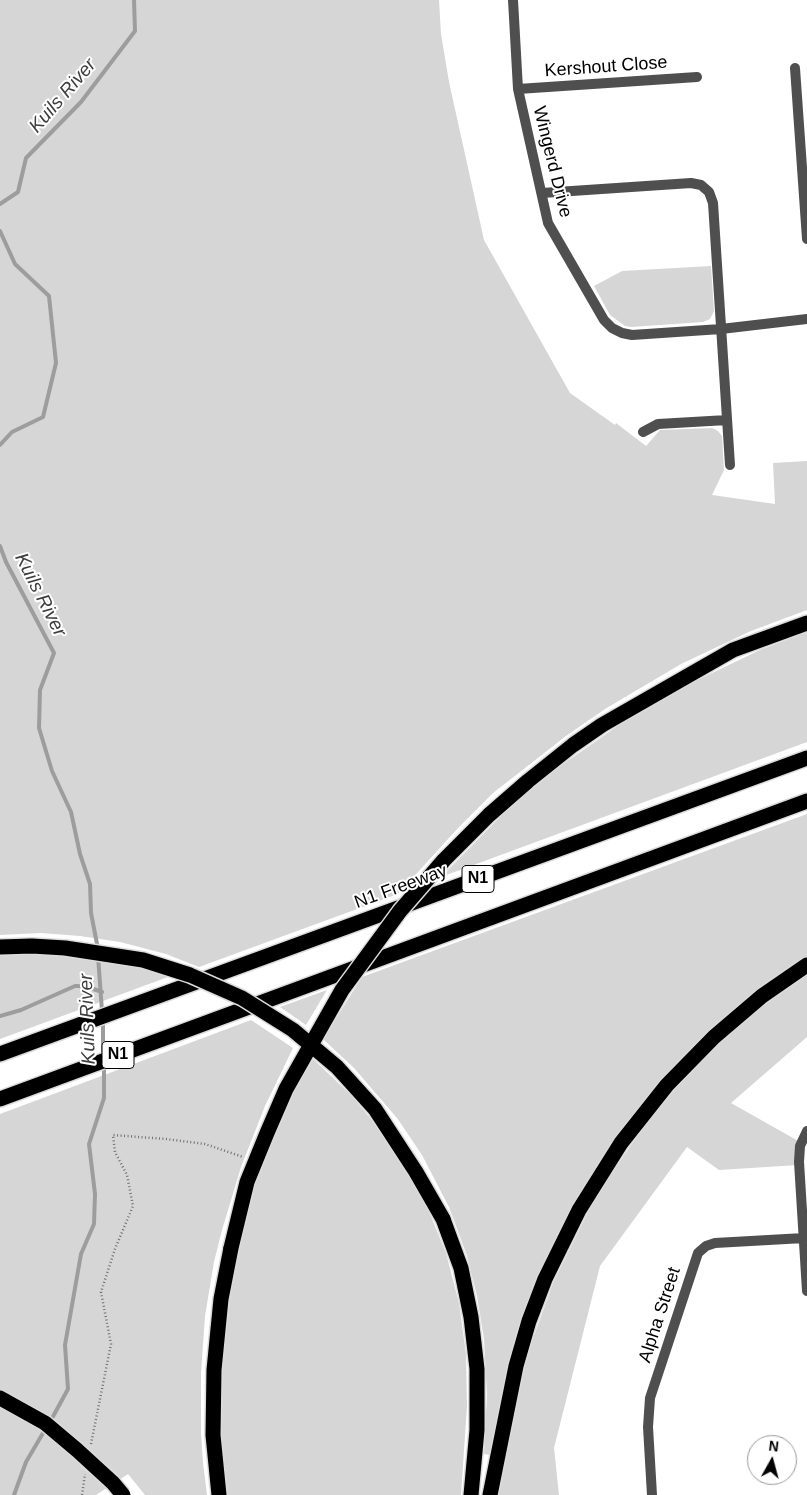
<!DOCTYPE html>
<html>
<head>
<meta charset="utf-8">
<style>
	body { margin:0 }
	#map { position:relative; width:807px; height:1495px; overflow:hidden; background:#fff; font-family:Arial,sans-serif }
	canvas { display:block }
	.north { position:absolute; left:747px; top:1435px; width:50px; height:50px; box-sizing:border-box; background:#fff; border:1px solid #999; border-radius:50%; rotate:7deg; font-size:14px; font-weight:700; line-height:20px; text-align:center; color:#000 }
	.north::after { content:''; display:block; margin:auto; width:18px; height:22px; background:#000; clip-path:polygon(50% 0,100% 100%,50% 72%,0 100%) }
</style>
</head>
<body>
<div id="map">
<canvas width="807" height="1495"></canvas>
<div class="north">N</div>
</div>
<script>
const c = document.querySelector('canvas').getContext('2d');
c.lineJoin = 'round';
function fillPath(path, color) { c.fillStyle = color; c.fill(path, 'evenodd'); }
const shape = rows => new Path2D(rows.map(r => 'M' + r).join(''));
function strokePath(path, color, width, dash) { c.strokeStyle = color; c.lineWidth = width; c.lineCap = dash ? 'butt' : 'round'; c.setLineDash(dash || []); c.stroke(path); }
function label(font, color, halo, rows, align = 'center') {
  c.font = font + ' Arial,sans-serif'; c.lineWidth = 4; c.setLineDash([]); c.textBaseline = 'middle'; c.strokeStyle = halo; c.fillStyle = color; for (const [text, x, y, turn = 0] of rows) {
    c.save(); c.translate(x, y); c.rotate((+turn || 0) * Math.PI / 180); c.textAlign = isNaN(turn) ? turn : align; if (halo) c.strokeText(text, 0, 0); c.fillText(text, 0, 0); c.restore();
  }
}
const green = shape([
	[0,0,439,0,441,34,449,82,484,240,570,393,615,425,616,423,646,446,660,430,712,428,718,431,722,436,724,470,712,495,775,504,773,463,807,461,807,610,751,631,681,664,605,709,566,736,493,793,459,827,398,894,199,967,166,954,120,942,80,936,41,933,0,935],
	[711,266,714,311,710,319,703,322,631,327,625,326,610,315,594,286,622,271],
	[807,632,807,742,441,877,509,808,543,778,632,716,685,686,760,650],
	[807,814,807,958,610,1147,513,1354,490,1455,484,1454,487,1395,484,1339,477,1296,467,1256,449,1207,422,1155,397,1118,354,1068,323,1039,362,977],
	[38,954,101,959,152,971,168,977,0,1039,0,955],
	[807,974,807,1037,731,1103,800,1142,798,1165,719,1170,687,1147,600,1266,554,1448,559,1495,498,1495,508,1438,526,1358,553,1283,595,1198,648,1120,676,1088,732,1030,756,1011],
	[327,990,306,1025,280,1007],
	[251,1020,293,1048,265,1106,241,1167,222,1230,214,1262,205,1316,201,1373,201,1433,203,1463,207,1495,145,1495,128,1474,96,1495,0,1495,0,1114],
	[312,1058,351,1095,385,1136,400,1158,426,1204,446,1253,459,1303,466,1354,467,1406,461,1495,226,1495,222,1457,220,1388,226,1319,237,1250,255,1183,267,1151,295,1088]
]);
const stream = shape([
	[0,204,18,192,26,158,81,102,135,31,134,0],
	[0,231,15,264,49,296,56,363,43,417,12,432,0,445],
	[0,546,6,562,54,653,40,690,39,728,52,771,71,812,80,854,90,884,91,913,98,949],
	[98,956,102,1011],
	[0,1016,21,1010,75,986,85,986,102,992],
	[103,1021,103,1056],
	[50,1422,68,1389,65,1345,81,1254,94,1224,95,1194,89,1144,104,1098,104,1066],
	[14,1495,26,1462,46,1428]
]);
const path = shape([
	[91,1444,111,1344,101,1292,115,1249,133,1206,127,1175,115,1152,113,1135,166,1139,205,1144,243,1157],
	[82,1495,85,1474]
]);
const minor = shape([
	[513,0,518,89,548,223,604,320,612,328,622,333,632,335,721,329,807,319],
	[795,68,807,239],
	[518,89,697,77],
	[542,193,691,183,701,185,709,192,713,203,730,465],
	[643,432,658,424,727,420],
	[807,1131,800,1146,799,1162,807,1291],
	[652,1495,648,1427,650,1398,698,1253,706,1246,715,1243,804,1238]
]);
const motorway = shape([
	[489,815,528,781,573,745,602,725,733,650,807,623],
	[0,1054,807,758],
	[0,1099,807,801],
	[443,1219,461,1268,471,1317,477,1369,477,1430,471,1495],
	[219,1495,213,1435,214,1370,221,1299,231,1248],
	[490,1495,516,1366,529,1321,545,1279,579,1210,621,1143,667,1085,714,1037,762,996,807,965]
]);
const motorwayBridge = shape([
	[0,947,32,946,65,948,143,960,190,975,242,998,293,1030,337,1067,375,1109,416,1172,443,1219],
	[231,1248,247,1182,267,1133,286,1089,342,990,400,911,444,860,489,815],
	[0,1398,45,1423,77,1450,113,1483,123,1495]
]);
const shields = [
	[478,879,32],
	[118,1055,32]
];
const shieldNames = [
	["N1",478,879],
	["N1",118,1055]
];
const streetNames = [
	["Kershout Close",606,67,-4],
	["Wingerd Drive",552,162,76],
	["N1 Freeway",401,887,-20],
	["Alpha Street",660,1315,-72]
];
const waterNames = [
	["Kuils River",63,96,-49],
	["Kuils River",40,595,63],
	["Kuils River",88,1019,-92]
];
fillPath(green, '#d6d6d6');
strokePath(stream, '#9d9d9d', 4);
strokePath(motorway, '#dbdbdb', 18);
strokePath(path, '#717171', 2.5, [1, 2.5]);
strokePath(minor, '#4f4f4f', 10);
strokePath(motorway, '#000', 15);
strokePath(motorwayBridge, '#dbdbdb', 18, []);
strokePath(motorwayBridge, '#000', 15);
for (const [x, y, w] of shields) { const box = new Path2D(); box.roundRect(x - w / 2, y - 13.5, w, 27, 4); c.fillStyle = '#fff'; c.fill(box); strokePath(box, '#000', 1); }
label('bold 16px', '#000', null, shieldNames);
label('18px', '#000', '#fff', streetNames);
label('italic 19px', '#3e3e3e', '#fff', waterNames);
</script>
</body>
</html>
